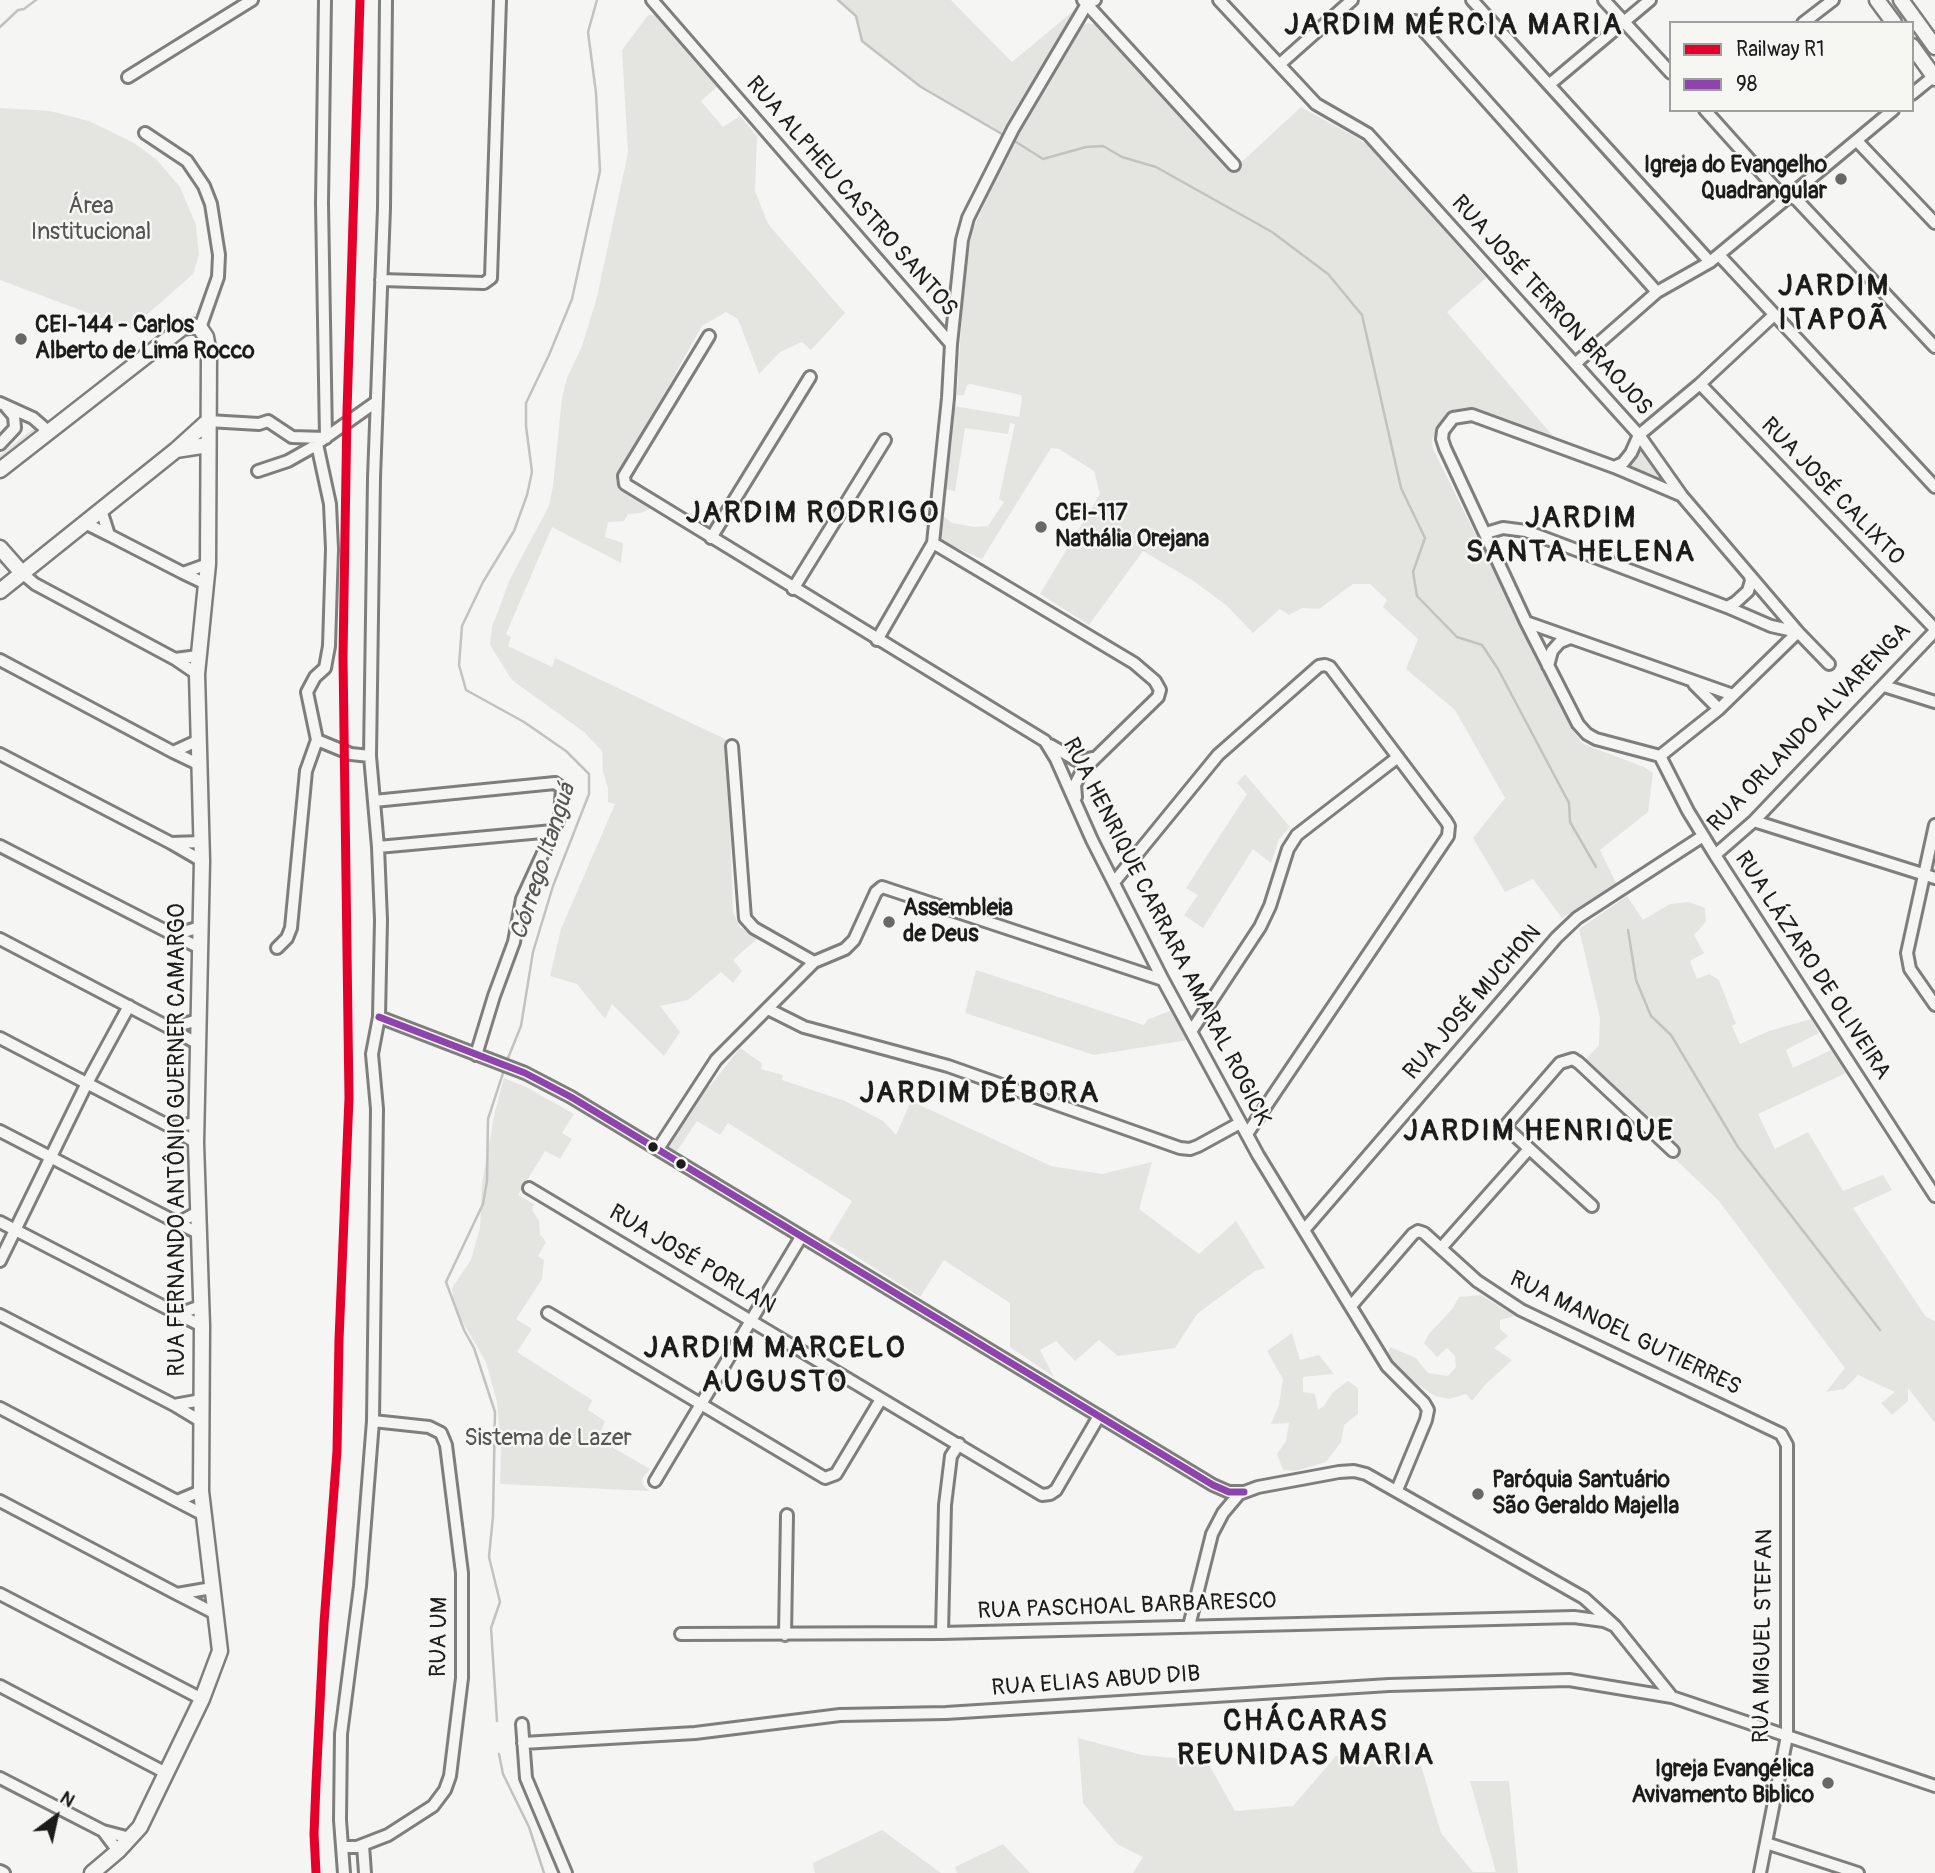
<!DOCTYPE html>
<html>
<head>
<meta charset="utf-8">
<style>
	body { margin:0 }
	#map { position:relative; width:1935px; height:1873px; overflow:hidden; background:#f5f5f3; font-family:Pangolin,sans-serif }
	canvas { display:block }
	.legend { position:absolute; left:1669px; top:21px; width:245px; height:91px; box-sizing:border-box; background:#f6f6f2; border:2px solid #9f9f9c; margin:0; padding:9px 12px; list-style:none; font-size:21px; color:#1c1c1c }
	.legend li { display:flex; align-items:center; gap:14px; height:35px }
	.legend b { width:35px; border:2px solid #9f9f9c }
	.north { position:absolute; left:21px; top:1782px; width:70px; height:70px; -webkit-text-stroke:5px #f6f6f2; paint-order:stroke; rotate:33deg; font-size:19px; font-weight:700; line-height:28px; text-align:center; color:#1c1c1c }
	.north::after { content:''; display:block; margin:auto; width:24px; height:32px; background:#1c1c1c; clip-path:polygon(50% 0,100% 100%,50% 72%,0 100%) }
</style>
</head>
<body>
<div id="map">
<canvas width="1935" height="1873"></canvas>
<ul class="legend">
<li><b style="height:9px;background:#e4002b"></b>Railway R1</li>
<li><b style="height:9px;background:#8e44ad"></b>98</li>
</ul>
<div class="north">N</div>
</div>
<script>
const c = document.querySelector('canvas').getContext('2d');
c.lineJoin = 'round';
function fillPath(path, color) { c.fillStyle = color; c.fill(path, 'evenodd'); }
const shape = rows => new Path2D(rows.map(r => 'M' + r).join(''));
function strokePath(path, color, width, dash) { c.strokeStyle = color; c.lineWidth = width; c.lineCap = dash ? 'butt' : 'round'; c.setLineDash(dash || []); c.stroke(path); }
function label(font, color, halo, rows, align = 'center') {
  c.font = font + ' Pangolin,sans-serif'; c.lineWidth = 5; c.setLineDash([]); c.textBaseline = 'middle'; c.strokeStyle = halo; c.fillStyle = color; for (const [text, x, y, turn = 0] of rows) {
    c.save(); c.translate(x, y); c.rotate((+turn || 0) * Math.PI / 180); c.textAlign = isNaN(turn) ? turn : align; if (halo) c.strokeText(text, 0, 0); c.fillText(text, 0, 0); c.restore();
  }
}
const green = shape([
	[838,0,951,0,1012,62,1077,8,1001,133,921,87,862,41,856,16],
	[648,15,654,15,660,19,718,86,701,101,723,127,740,116,757,136,755,191,768,224,845,313,811,350,802,342,780,352,759,374,738,319,726,312,702,326,618,476,622,488,654,507,640,513,628,514,624,521,608,522,605,537,623,543,621,563,552,527,506,634,511,637,508,646,552,667,555,658,727,740,733,912,740,927,757,939,733,960,742,971,733,983,721,972,688,1000,660,1006,680,1032,664,1056,612,1004,605,1019,577,984,550,976,561,929,615,804,608,802,608,788,603,772,602,751,584,732,512,680,490,645,492,627,510,579,549,506,553,486,562,398,567,378,582,346,597,297,628,153,622,50],
	[1088,23,1096,25,1103,30,1233,170,1301,107,1357,138,1368,145,1486,278,1447,312,1559,443,1469,408,1457,409,1447,415,1432,439,1433,449,1574,732,1583,744,1644,767,1653,773,1648,812,1600,850,1617,885,1562,918,1533,879,1505,892,1473,838,1505,798,1455,710,1406,669,1418,639,1383,607,1387,600,1370,584,1353,584,1319,609,1302,608,1289,615,1280,609,1253,633,1226,605,1192,580,1143,551,1089,625,1040,594,1100,494,1094,471,1059,449,1051,448,982,559,943,542,940,533,942,515,952,523,974,527,988,526,1004,502,999,499,1015,424,1010,423,1008,434,965,428,955,491,945,489,954,406,1019,417,1022,399,1021,395,970,384,967,385,964,395,957,395,963,291,972,231,1014,141,1080,27],
	[0,108,50,111,89,121,134,143,156,159,180,187,196,225,199,255,193,274,131,329,0,280],
	[34,428,37,430,36,433,0,461,0,455],
	[1640,448,1661,476,1661,477,1629,466],
	[1245,774,1290,827,1279,839,1271,863,1253,849,1203,928,1184,915,1198,895,1186,888,1247,794,1237,783],
	[1627,896,1643,920,1670,904,1689,902,1705,908,1706,922,1694,935,1704,953,1690,961,1697,979,1709,974,1719,980,1736,1024,1732,1026,1740,1044,1769,1031,1811,1019,1819,1033,1786,1050,1793,1068,1833,1049,1848,1072,1758,1114,1775,1149,1808,1132,1843,1191,1883,1175,1892,1190,1853,1208,1926,1317,1935,1321,1935,1423,1908,1388,1908,1401,1892,1415,1881,1403,1895,1392,1858,1375,1844,1389,1826,1392,1845,1368,1718,1200,1674,1158,1681,1150,1586,1059,1599,1045,1600,1018,1579,929],
	[976,970,1144,1025,1147,1020,1172,1010,1188,1040,1094,1055,965,1013],
	[740,1048,762,1063,761,1069,783,1075,782,1080,845,1101,883,1121,896,1135,911,1101,1051,1166,1102,1174,1152,1162,1139,1209,1199,1254,1236,1221,1265,1268,1255,1271,1197,1314,1175,1348,1118,1356,1099,1340,1075,1361,1056,1341,1040,1350,1054,1377,1010,1347,1010,1303,944,1260,920,1297,829,1239,852,1201,728,1123,720,1135,697,1121,675,1154,665,1148,707,1085,710,1086],
	[504,1078,526,1087,574,1114,562,1133,572,1139,560,1159,545,1151,518,1195,534,1204,532,1210,539,1221,540,1234,546,1242,538,1256,544,1260,542,1279,516,1319,532,1329,517,1352,592,1400,588,1410,605,1421,598,1439,650,1469,642,1479,643,1485,649,1491,500,1484,501,1451,497,1402,486,1362,455,1309,452,1288,471,1260,480,1228,482,1183,495,1112],
	[1481,1295,1515,1316,1500,1320,1500,1329,1508,1336,1494,1348,1512,1360,1486,1384,1472,1401,1466,1394,1449,1399,1435,1396,1402,1374,1387,1356,1390,1347,1416,1358,1428,1373,1448,1376,1456,1367,1455,1356,1447,1348,1437,1357,1424,1343,1429,1334,1453,1308,1459,1297],
	[1292,1333,1300,1360,1319,1355,1334,1374,1303,1377,1303,1392,1315,1394,1318,1410,1324,1406,1333,1392,1348,1381,1358,1388,1358,1414,1344,1425,1341,1442,1326,1462,1295,1471,1283,1470,1277,1454,1286,1441,1289,1423,1271,1424,1279,1405,1283,1379,1267,1351],
	[1078,1738,1142,1755,1207,1761,1235,1811,1293,1806,1336,1756,1417,1752,1441,1833,1473,1872,1496,1872,1470,1781,1509,1781,1518,1873,1133,1873,1143,1857,1117,1844,1083,1803],
	[882,1830,941,1873,815,1873,813,1863],
	[1003,1844,1030,1873,957,1873,955,1867]
]);
const stream = shape([
	[838,0,856,16,862,41,921,87,1007,137],
	[0,27,18,10,24,9,36,0],
	[1013,140,1043,159,1086,147,1103,146,1122,157,1156,167,1272,232,1328,274,1362,315,1401,488,1425,538,1413,572,1417,596,1457,637,1482,645,1498,669,1569,803,1570,822,1596,867],
	[1628,930,1636,980,1651,1016,1671,1035,1738,1147,1880,1330],
	[506,1063,521,1026,533,952,553,886,589,794,589,774,566,751,524,722,466,690,459,665,462,626,483,582,514,531,527,495,532,472,526,426,526,403,549,355,572,299,600,171,596,93,588,32,597,0],
	[497,1721,491,1628,500,1602,489,1557,493,1516,495,1412,474,1348,464,1330,446,1282,483,1204,487,1181,488,1119,504,1070],
	[499,1754,503,1774,529,1827,544,1873]
]);
const minor = shape([
	[652,0,951,344],
	[1083,0,1234,165],
	[1219,0,1316,104,1368,134,1639,435,1682,496,1798,632,1829,664],
	[1472,0,1710,262],
	[1604,0,1671,73],
	[1415,21,1657,292],
	[1803,23,1833,0],
	[1280,64,1352,0],
	[128,77,252,0],
	[1550,84,1650,0],
	[1912,94,1934,76],
	[1705,110,1776,189,1797,200,1935,347],
	[145,133,187,161,204,186,211,204,219,255,218,277,200,328],
	[1857,141,1935,223],
	[1719,255,1935,487],
	[381,280,484,283,491,278,500,0],
	[709,336,624,476,625,484,1045,741,1056,759,1092,840,1163,980,1258,1155,1387,1366,1424,1403,1428,1410,1426,1420,1397,1490],
	[1576,363,1657,292,1710,262,1893,110],
	[1700,384,1935,629],
	[0,403,33,418,48,431],
	[208,421,259,424,268,421,292,437,326,438,322,203,325,0],
	[1639,435,1700,384,1774,315],
	[0,444,15,428,14,416,7,408],
	[1614,467,1623,463,1631,453,1639,435],
	[258,471,288,461,311,448,376,402],
	[85,523,109,535,101,510],
	[1486,533,1503,528,1526,531,1727,607,1771,626,1798,632],
	[109,535,183,573],
	[711,538,810,377],
	[933,543,1134,663,1155,681,1160,690,1158,697,1082,771,1075,785,1076,797],
	[22,573,35,584,175,659],
	[206,584,183,573,208,564],
	[793,589,885,440],
	[1727,607,1736,602,1748,591,1751,581,1750,576],
	[1526,622,1733,695],
	[877,640,933,543,948,398,951,344,962,240,968,218,1013,129,1087,4,1095,0],
	[0,660,173,752],
	[1548,666,1552,651,1560,642,1570,638],
	[197,674,175,659,198,656],
	[1694,684,1719,709],
	[1884,686,1935,702],
	[317,740,351,754,370,756],
	[197,741,173,752,198,764],
	[1050,745,1076,760,1082,761,1092,758],
	[732,746,745,918,754,928,814,962],
	[0,754,171,843],
	[1660,756,1596,739,1587,734,1578,724,1526,622,1445,448,1442,439,1443,431,1453,418,1472,415,1614,467,1680,495],
	[1660,756,1688,811,1715,855,1935,1196],
	[1660,756,1719,709,1798,632],
	[374,801,555,783,562,788,560,816,522,899,514,942,494,996,476,1055],
	[1754,821,1935,878],
	[1935,825,1907,953,1910,969,1935,1005],
	[202,842,171,843,202,861],
	[0,846,174,935],
	[378,847,553,831],
	[1715,855,1754,821,1935,631],
	[1115,881,1218,755,1319,666,1325,665,1330,667,1446,821,1449,826,1448,836,1247,1134],
	[0,939,170,1028],
	[200,948,174,935,200,927],
	[277,948,287,938,291,928,306,771,317,740,307,692,315,677,325,668,329,646,332,549,330,504,317,444],
	[768,1009,804,1027,948,1066,1180,1148,1190,1149,1198,1146,1240,1123],
	[379,1017,525,1073,571,1097,1213,1485,1229,1492,1244,1492],
	[1192,1030,1260,927,1270,906,1288,849,1297,835,1398,757],
	[0,1038,171,1127],
	[198,1044,170,1028,198,1020],
	[0,1131,178,1223],
	[196,1143,171,1127,197,1123],
	[658,1149,716,1060,814,962,845,949,854,940,876,892,882,887,1163,980],
	[529,1188,1042,1495,1050,1494,1056,1490,1099,1416],
	[1592,1206,1510,1131,1507,1124,1560,1063,1573,1059,1579,1063,1673,1151],
	[198,1212,178,1223,198,1233],
	[0,1222,178,1314],
	[1304,1230,1557,937,1577,918,1703,836],
	[1441,1248,1529,1149],
	[0,1261,87,1083,129,1006],
	[201,1306,178,1314,202,1326],
	[1351,1306,1413,1234,1418,1231,1424,1233,1477,1281,1521,1310,1781,1434,1787,1445,1787,1736,1760,1873],
	[548,1313,825,1478,836,1474,881,1399],
	[0,1315,174,1405],
	[201,1400,174,1405,202,1422],
	[0,1408,177,1501],
	[655,1481,801,1237],
	[201,1491,177,1501,202,1514],
	[0,1501,177,1594],
	[212,1588,177,1594,216,1614],
	[0,1594,202,1699],
	[1189,1626,1212,1534,1223,1513,1239,1494,1258,1487,1339,1472,1354,1471,1366,1474,1584,1598,1615,1626,1672,1697,1935,1786],
	[942,1633,945,1505,951,1456,959,1444],
	[681,1634,942,1633,1574,1617,1604,1621,1615,1626],
	[785,1635,787,1515],
	[0,1686,166,1773],
	[522,1724,526,1778,566,1873],
	[523,1743,695,1733,840,1715,946,1713,1389,1685,1569,1680,1672,1697],
	[0,1778,103,1831],
	[1766,1843,1858,1873],
	[363,1845,365,1873],
	[342,1847,357,1847,388,1835,433,1806,445,1790,450,1776,462,1678,462,1573,446,1445,441,1433,429,1427,373,1421],
	[118,1851,103,1831,130,1838],
	[0,1871,4,1873],
	[344,1873,340,1820,341,1734,360,1586,373,1421,377,1109,372,1054,379,1017,381,920,378,847,370,756,374,478,384,208,386,0]
]);
const tertiary = shape([
	[1877,0,1894,23],
	[1901,0,1935,47],
	[1912,46,1935,78],
	[208,445,176,450,208,421],
	[0,470,182,328,192,326,200,328,206,337,209,354,208,564,197,674,202,861,196,1143,202,1326,201,1491,220,1651,202,1699,140,1827,118,1851,92,1873],
	[0,548,22,573],
	[0,591,176,450]
]);
const bus1 = shape([
	[379,1017,525,1073,571,1097,1213,1485,1229,1492,1244,1492]
]);
const rail1 = shape([
	[316,1873,314,1834,316,1784,324,1623,337,1451,339,1340,349,1098,343,657,347,411,360,0]
]);
const markers = [
	[1841,179,7,"#686867"],
	[21,339,7,"#686867"],
	[1041,527,7,"#686867"],
	[889,922,7,"#686867"],
	[653,1147,6,"#1c1c1c"],
	[681,1164,6,"#1c1c1c"],
	[1478,1494,7,"#686867"],
	[1828,1783,7,"#686867"]
];
const poiNames = [
	["Igreja do Evangelho",1827,166,"right"],
	["Quadrangular",1827,192,"right"],
	["CEI-144 - Carlos",35,326],
	["Alberto de Lima Rocco",35,352],
	["CEI-117",1055,514],
	["Nathália Orejana",1055,540],
	["Assembleia",903,909],
	["de Deus",903,935],
	["Paróquia Santuário",1492,1481],
	["São Geraldo Majella",1492,1507],
	["Igreja Evangélica",1814,1770,"right"],
	["Avivamento Biblico",1814,1796,"right"]
];
const streetNames = [
	["RUA ALPHEU CASTRO SANTOS",851,197,49],
	["RUA JOSÉ TERRON BRAOJOS",1551,306,48],
	["RUA JOSÉ CALIXTO",1832,492,46],
	["RUA ORLANDO ALVARENGA",1810,728,-46],
	["RUA HENRIQUE CARRARA AMARAL ROGICK",1166,932,63],
	["RUA LÁZARO DE OLIVEIRA",1812,966,57],
	["RUA JOSÉ MUCHON",1473,1003,-49],
	["RUA FERNANDO ANTÔNIO GUERNER CAMARGO",178,1140,-90],
	["RUA JOSÉ PORLAN",692,1260,31],
	["RUA MANOEL GUTIERRES",1625,1334,26],
	["RUA PASCHOAL BARBARESCO",1127,1607,-2],
	["RUA MIGUEL STEFAN",1764,1636,-89],
	["RUA UM",440,1637,-89],
	["RUA ELIAS ABUD DIB",1096,1682,-4]
];
const parkNames = [
	["Área",91,207],
	["Institucional",91,233],
	["Sistema de Lazer",548,1439]
];
const waterNames = [
	["Córrego Itanguá",544,862,-72]
];
const districtNames = [
	["JARDIM MÉRCIA MARIA",1454,26],
	["JARDIM",1834,287],
	["ITAPOÃ",1834,321],
	["JARDIM RODRIGO",813,514],
	["JARDIM",1581,519],
	["SANTA HELENA",1581,553],
	["JARDIM DÉBORA",980,1094],
	["JARDIM HENRIQUE",1539,1132],
	["JARDIM MARCELO",775,1349],
	["AUGUSTO",775,1383],
	["CHÁCARAS",1306,1722],
	["REUNIDAS MARIA",1306,1756]
];
fillPath(green, '#e4e4e1');
strokePath(stream, '#c2c2bf', 2.5);
strokePath(minor, '#7e7e7d', 16);
strokePath(tertiary, '#7e7e7d', 19);
strokePath(minor, '#f5f5f3', 10);
strokePath(tertiary, '#f5f5f3', 14);
strokePath(bus1, '#8e44ad', 7);
strokePath(rail1, '#e4002b', 9);
for (const [x, y, r, color] of markers) { const dot = new Path2D(); dot.arc(x, y, r, 0, 2 * Math.PI); c.fillStyle = color; c.fill(dot); strokePath(dot, '#f6f6f2', 2.5); }
label('bold 23px', '#1c1c1c', '#f6f6f2', poiNames, 'left');
label('23px', '#1c1c1c', '#f6f6f2', streetNames);
label('23px', '#545453', '#f6f6f2', parkNames);
label('italic 24px', '#565654', '#f6f6f2', waterNames);
c.letterSpacing = '2px';
label('bold 30px', '#1c1c1c', '#f6f6f2', districtNames);
c.letterSpacing = '0px';
</script>
</body>
</html>
